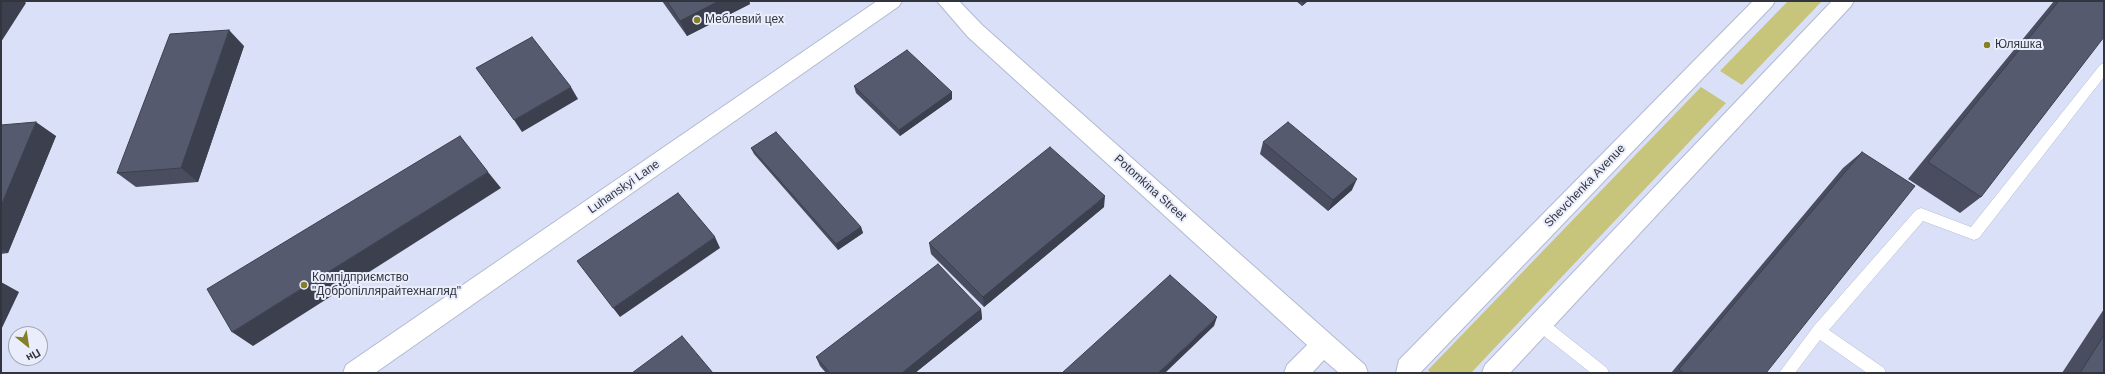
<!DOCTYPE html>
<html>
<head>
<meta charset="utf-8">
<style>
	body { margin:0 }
	#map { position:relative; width:2105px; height:374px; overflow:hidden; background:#dae0f7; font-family:Arial,sans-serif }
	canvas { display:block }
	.frame { position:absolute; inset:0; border:2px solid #33353e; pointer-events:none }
	.north { position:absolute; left:8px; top:326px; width:40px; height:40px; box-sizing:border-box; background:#eaeefc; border:1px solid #a1a4b0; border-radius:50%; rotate:150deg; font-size:11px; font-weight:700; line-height:16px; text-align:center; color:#33353e }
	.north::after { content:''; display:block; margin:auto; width:14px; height:18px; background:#848028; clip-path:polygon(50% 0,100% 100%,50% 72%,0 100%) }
</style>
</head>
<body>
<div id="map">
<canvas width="2105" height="374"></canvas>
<div class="frame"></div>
<div class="north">Пн</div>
</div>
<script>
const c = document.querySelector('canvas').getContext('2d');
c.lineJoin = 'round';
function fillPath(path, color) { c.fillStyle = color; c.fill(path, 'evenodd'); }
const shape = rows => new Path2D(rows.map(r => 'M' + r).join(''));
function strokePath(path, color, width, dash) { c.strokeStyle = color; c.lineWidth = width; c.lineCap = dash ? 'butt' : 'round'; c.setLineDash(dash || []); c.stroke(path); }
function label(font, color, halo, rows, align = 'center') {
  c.font = font + ' Arial,sans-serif'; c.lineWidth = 4; c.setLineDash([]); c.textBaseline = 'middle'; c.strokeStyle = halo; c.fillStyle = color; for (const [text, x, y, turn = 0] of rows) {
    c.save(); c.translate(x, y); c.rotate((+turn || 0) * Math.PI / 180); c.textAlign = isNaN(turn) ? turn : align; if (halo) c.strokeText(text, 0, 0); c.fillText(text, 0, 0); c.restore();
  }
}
const green = shape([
	[1788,1,1822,1,1742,85,1720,71],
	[1701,87,1726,103,1471,373,1431,373,1428,370]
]);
const lane = shape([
	[2104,63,2104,77,1979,238,1974,240,1923,221,1829,330,1884,368,1886,373,1867,373,1820,340,1795,373,1779,373,1814,326,1916,210,1921,208,1971,227,2100,65,2104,63],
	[1540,318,1545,319,1607,368,1609,373,1591,373,1535,329,1533,324,1535,319,1540,318]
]);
const street = shape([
	[877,1,902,1,899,6,375,373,343,373,346,365,877,1],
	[937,1,959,1,982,25,1365,365,1368,373,1339,373,1324,360,1312,373,1284,373,1287,365,1307,345,968,37,937,1],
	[1753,1,1775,1,1772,6,1420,373,1396,373,1399,360,1753,1],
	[1832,1,1854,1,1851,6,1510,373,1482,373,1485,365,1832,1]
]);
const wall = shape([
	[662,1,749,1,750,4,687,36],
	[1296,1,1308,1,1302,6],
	[2054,1,2104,1,1981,197,1960,213,1908,179],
	[244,46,198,182,136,187,117,173],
	[854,86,952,92,952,99,900,136,856,93],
	[1,125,56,136,8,253,1,254],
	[1263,142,1352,190,1328,211,1260,154],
	[751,148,861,227,863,233,838,250,754,154],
	[1862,152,1766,373,1671,373,1843,168],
	[1104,207,984,307,931,254,929,243],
	[981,309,982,319,915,373,826,373,820,366,816,357],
	[2104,309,2104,373,2062,373]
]);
const shadedWall = shape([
	[1,1,24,1,26,3,1,42],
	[719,1,749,1,750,4,687,36,680,21],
	[1304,1,1308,1,1302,6],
	[229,30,244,46,198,182,181,168],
	[571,87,578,99,522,132,514,120],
	[952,92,952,99,900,136,899,130],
	[36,122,56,136,8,253,1,249,1,206],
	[488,172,501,188,253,346,232,332],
	[1357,179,1352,190,1328,211,1333,200],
	[1105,196,1104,207,984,307,983,297],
	[861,227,863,233,838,250,836,244],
	[715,237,720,248,620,317,613,308],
	[1,282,19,292,1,330],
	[981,309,982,319,915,373,902,373],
	[1217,317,1214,326,1165,373,1158,373]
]);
const building = shape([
	[667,1,719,1,680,21,667,1],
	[2059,1,2104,1,2104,37,1981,197,1928,162,2059,1],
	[229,30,181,168,117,173,170,34,229,30],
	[532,37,571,87,514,120,476,68,532,37],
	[907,50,952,92,899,130,854,86,907,50],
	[36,122,1,206,1,125,36,122],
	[1288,122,1357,179,1333,200,1263,142,1288,122],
	[776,132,861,227,836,244,751,148,776,132],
	[460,136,488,172,232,332,207,289,460,136],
	[1050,147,1105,196,983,297,929,243,1050,147],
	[1862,152,1915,186,1766,373,1684,373,1679,369,1862,152],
	[678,193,715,237,613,308,577,261,678,193],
	[938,264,981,309,902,373,830,373,816,357,938,264],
	[1170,275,1217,317,1158,373,1062,373,1170,275],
	[2104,335,2104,373,2080,373,2104,335],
	[682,336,713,373,632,373,682,336]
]);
const markers = [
	[697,20,4,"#848028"],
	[1987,45,4,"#848028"],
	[304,285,4,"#848028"]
];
const poiNames = [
	["Меблевий цех",705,20],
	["Юляшка",1995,45],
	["Компідприємство",312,278],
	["\"Добропіллярайтехнагляд\"",312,292]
];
const streetNames = [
	["Shevchenka Avenue",1585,186,-46],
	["Luhanskyi Lane",624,187,-35],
	["Potomkina Street",1150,188,42]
];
fillPath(green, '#c7c47b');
strokePath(lane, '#b3b9cf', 1);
strokePath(street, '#b3b9cf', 2);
fillPath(lane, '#fff');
fillPath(street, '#fff');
fillPath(wall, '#4a4d5f');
fillPath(shadedWall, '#3c3f4d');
fillPath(building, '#565a6e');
strokePath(building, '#3c3f4d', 1);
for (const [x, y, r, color] of markers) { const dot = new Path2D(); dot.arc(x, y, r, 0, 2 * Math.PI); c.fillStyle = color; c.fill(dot); strokePath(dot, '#eaeefc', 1.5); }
label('12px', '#33353e', '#eaeefc', poiNames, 'left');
label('12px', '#33353e', '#eaeefc', streetNames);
</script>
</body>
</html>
